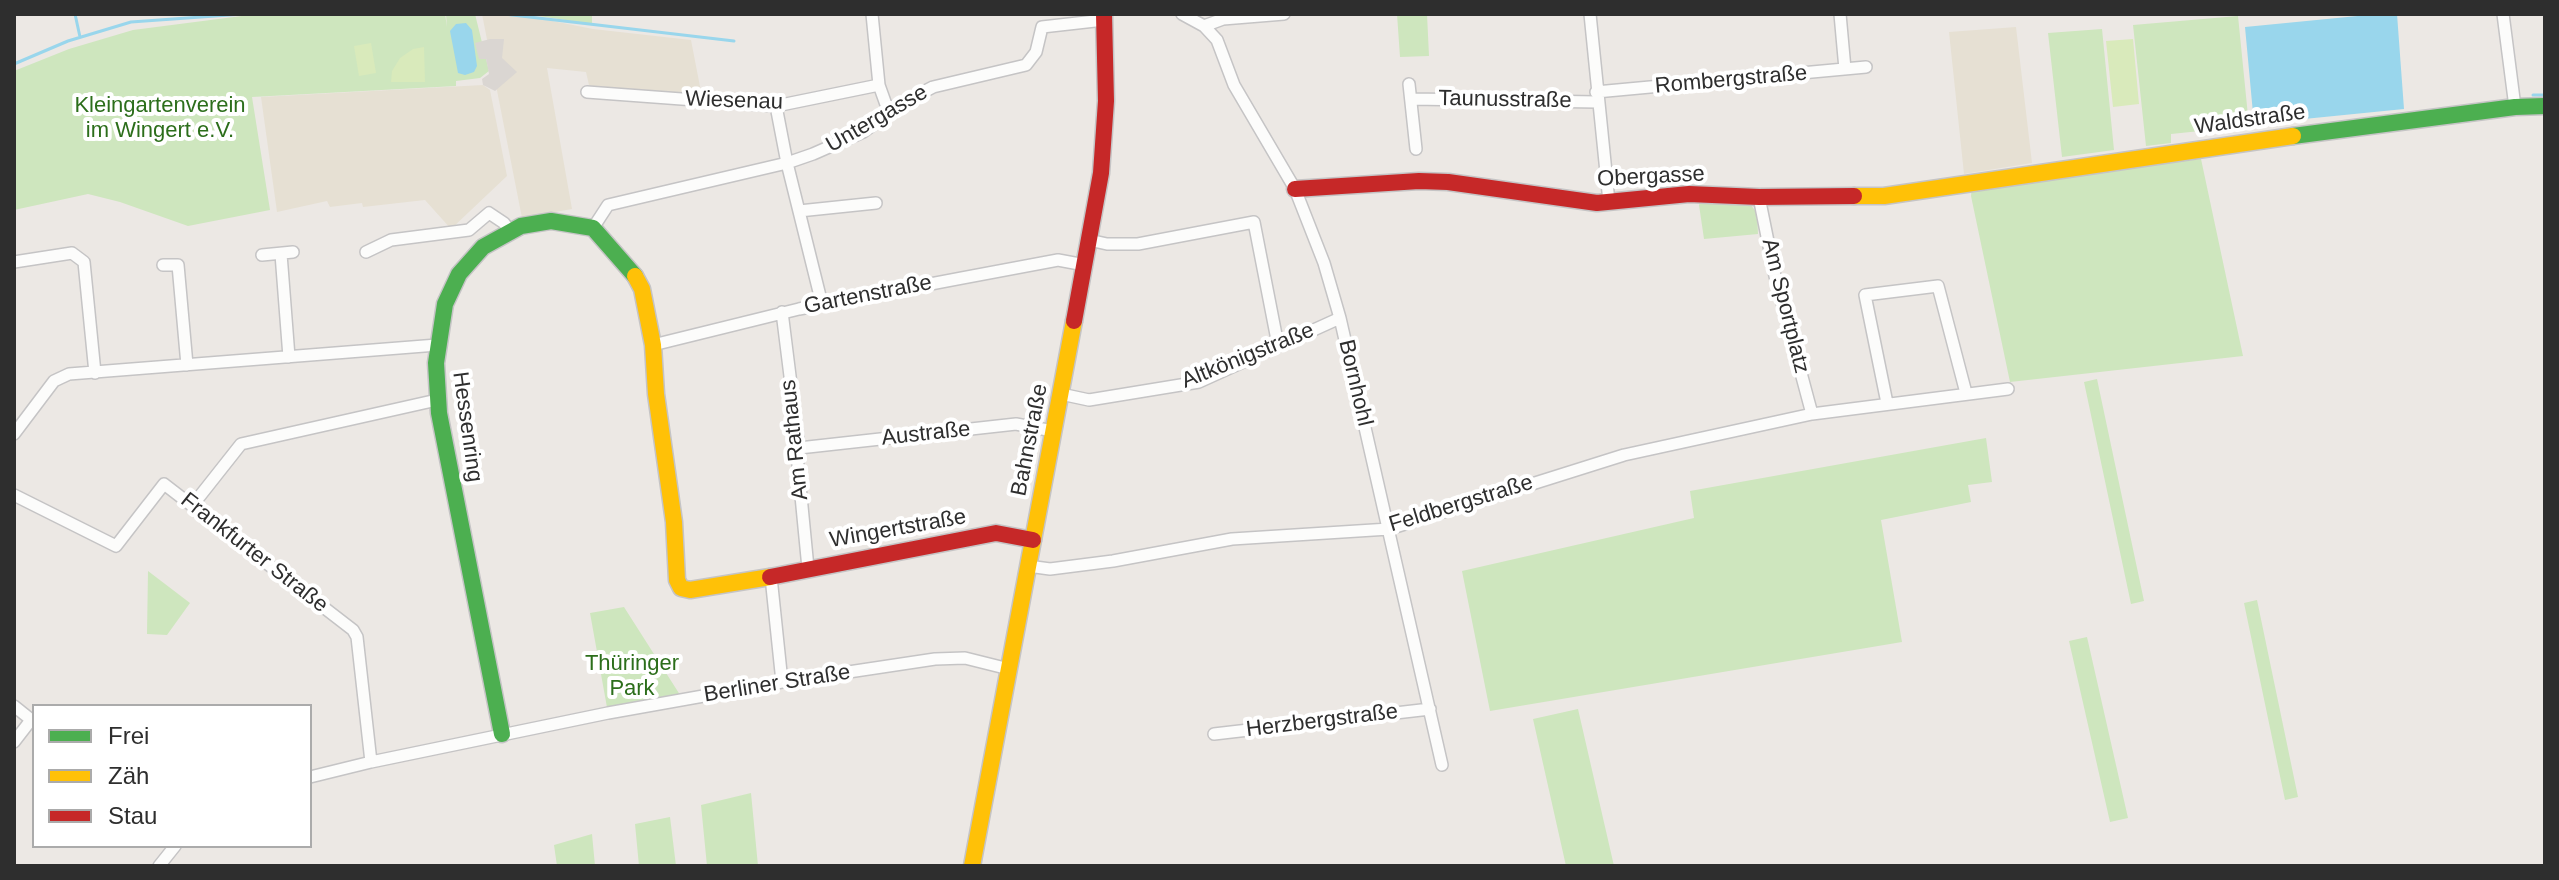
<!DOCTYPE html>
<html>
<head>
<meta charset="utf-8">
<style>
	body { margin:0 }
	#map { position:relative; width:2559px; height:880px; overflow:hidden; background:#ece8e4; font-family:Helvetica,sans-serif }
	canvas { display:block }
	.frame { position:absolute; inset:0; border:16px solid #2e2e2e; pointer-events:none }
	.legend { position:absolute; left:32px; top:704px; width:280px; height:144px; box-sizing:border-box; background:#fff; border:2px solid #ababab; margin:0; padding:10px 14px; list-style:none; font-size:24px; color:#2e2e2e }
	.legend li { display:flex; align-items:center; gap:16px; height:40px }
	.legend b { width:40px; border:2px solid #ababab }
</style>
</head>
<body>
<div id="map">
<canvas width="2559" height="880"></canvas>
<div class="frame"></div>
<ul class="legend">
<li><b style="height:10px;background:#4caf50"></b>Frei</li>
<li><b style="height:10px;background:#ffc107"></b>Zäh</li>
<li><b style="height:10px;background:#c62828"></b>Stau</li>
</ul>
</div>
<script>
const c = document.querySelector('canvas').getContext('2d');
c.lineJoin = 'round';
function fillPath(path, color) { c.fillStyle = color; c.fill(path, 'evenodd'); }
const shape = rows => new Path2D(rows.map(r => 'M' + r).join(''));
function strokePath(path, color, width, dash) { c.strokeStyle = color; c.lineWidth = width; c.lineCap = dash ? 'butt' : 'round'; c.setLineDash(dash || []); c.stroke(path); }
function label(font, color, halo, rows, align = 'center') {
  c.font = font + ' Helvetica,sans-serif'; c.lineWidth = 8; c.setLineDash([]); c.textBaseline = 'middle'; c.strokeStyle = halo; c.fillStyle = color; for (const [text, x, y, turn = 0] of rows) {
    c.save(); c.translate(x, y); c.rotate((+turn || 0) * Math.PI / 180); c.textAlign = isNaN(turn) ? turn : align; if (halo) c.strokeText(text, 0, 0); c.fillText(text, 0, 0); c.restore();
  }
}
const education = shape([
	[482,14,517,14,593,29,691,40,702,97,593,88,589,85,586,72,547,68,572,209,522,218],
	[2016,27,2032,163,1964,174,1949,32],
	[483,85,490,90,507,176,451,229,425,200,363,207,362,203,330,207,327,201,277,212,261,97]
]);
const green = shape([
	[257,14,445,14,447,27,446,14,475,14,489,71,480,78,456,81,456,86,252,97,270,210,188,226,120,202,88,194,14,210,14,71,69,49,133,30],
	[526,14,592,14,592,24],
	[1397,14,1427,14,1429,56,1400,57],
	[2238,16,2249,126,2171,134,2171,143,2146,146,2133,25],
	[2102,29,2114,150,2062,157,2048,33],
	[2201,159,2243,356,2010,382,1971,196,1972,185],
	[1701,202,1750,204,1757,213,1758,234,1704,239,1699,205],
	[2097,379,2144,601,2131,604,2084,382],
	[1986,438,1992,482,1968,485,1971,502,1881,520,1902,642,1490,711,1462,571,1694,518,1690,491],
	[148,571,190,603,167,635,147,634],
	[2257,600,2298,797,2285,800,2244,603],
	[624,607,682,698,608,713,590,613],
	[2087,637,2128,818,2110,822,2069,641],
	[1578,709,1614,866,1566,866,1533,719],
	[751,793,758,866,707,866,701,805],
	[670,817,676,866,639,866,635,824],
	[592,834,595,866,557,866,554,845]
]);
const pitch = shape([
	[2133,39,2139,104,2113,107,2106,41],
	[371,43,376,73,359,76,354,46],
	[424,47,425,82,391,82,392,71,400,58,413,49]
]);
const plaza = shape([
	[490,39,504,39,502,58,517,72,495,91,483,85,482,79,489,74,486,59,479,59,475,43]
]);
const water = shape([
	[2378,14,2397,14,2404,109,2254,124,2245,27],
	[466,23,472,30,477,66,474,72,465,75,458,73,450,31,456,24]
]);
const stream = shape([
	[75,14,80,37],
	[504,14,734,41],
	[14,64,68,41,131,22,243,14],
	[2533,95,2545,95]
]);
const street = shape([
	[872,14,879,85,889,113],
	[1182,14,1204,26,1217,40,1234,85,1295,189,1324,263,1340,318,1442,765],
	[1590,14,1609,202],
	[1840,14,1845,69],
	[2503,14,2515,107],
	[1204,26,1223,19,1284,14],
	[1409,84,1416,149],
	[587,92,776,106,879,85],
	[1596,92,1866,67],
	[1412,99,1597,102],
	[776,106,787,163,822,304],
	[1759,197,1775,276,1812,414],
	[799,211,876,203],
	[593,228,608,205,787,163,813,154,863,132,906,101,933,87,1026,65,1036,52,1042,27,1104,20],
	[469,230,489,213,504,223,510,231],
	[1089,240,1107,244,1138,244,1254,222,1278,345],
	[366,252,391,240,469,230],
	[281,254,289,357],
	[262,255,293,252],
	[14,262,72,253,84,262,95,373],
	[163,265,178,265,187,365],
	[782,312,799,448,797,455,808,568],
	[653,345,799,309,962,278,1058,260,1085,265],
	[1061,394,1089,400,1199,382,1340,318],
	[1887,403,1865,295,1938,286,1966,393],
	[14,434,54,381,69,374,437,345],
	[799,448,1016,424,1053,431],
	[14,495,116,546,164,484,353,630,357,637,371,762],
	[192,506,241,444,437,400],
	[1028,566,1050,569,1113,561,1232,539,1389,529,1624,455,1812,414,2008,389],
	[771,577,782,682],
	[14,706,34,722],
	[1214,734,1430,709],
	[14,742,31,720],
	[310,777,371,762,608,713,782,682,935,659,965,658,1009,669],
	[159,866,175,846]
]);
const fast = shape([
	[2293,136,2515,107,2545,106],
	[502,734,439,413,436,363,445,304,459,274,483,247,521,226,551,221,593,228,635,276]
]);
const slow = shape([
	[1854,196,1884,196,2293,136],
	[635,276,642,289,653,345,656,394,674,522,677,580,681,588,690,590,770,577],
	[972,866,1074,321]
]);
const jam = shape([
	[1295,189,1419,181,1448,182,1597,203,1689,194,1759,197,1854,196],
	[1074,321,1101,173,1106,101,1104,14],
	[770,577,996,533,1033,540]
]);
const streetNames = [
	["Rombergstraße",1731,80,-5],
	["Taunusstraße",1505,100,1],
	["Wiesenau",734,101,2],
	["Untergasse",877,119,-30],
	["Waldstraße",2250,120,-8],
	["Obergasse",1651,177,-3],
	["Gartenstraße",868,295,-11],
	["Am Sportplatz",1785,306,76],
	["Altkönigstraße",1248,356,-22],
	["Bornhohl",1355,383,77],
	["Hessenring",467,427,82],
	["Austraße",926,434,-6],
	["Am Rathaus",795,440,-96],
	["Bahnstraße",1030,440,-79],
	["Feldbergstraße",1461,504,-17],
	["Wingertstraße",898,529,-10],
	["Frankfurter Straße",254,553,38],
	["Berliner Straße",777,684,-9],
	["Herzbergstraße",1322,721,-7]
];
const parkNames = [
	["Kleingartenverein",160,106],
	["im Wingert e.V.",160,131],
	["Thüringer",632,664],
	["Park",632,689]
];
fillPath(education, '#e6e0d3');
fillPath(green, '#cee6be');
fillPath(pitch, '#d9eabb');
fillPath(plaza, '#dad6d2');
fillPath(water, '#99d6ec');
strokePath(stream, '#99d6ec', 3);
strokePath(street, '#c5c4c5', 14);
strokePath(fast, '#c5c4c5', 19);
strokePath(slow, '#c5c4c5', 19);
strokePath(jam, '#c5c4c5', 19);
strokePath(street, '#fcfcfb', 11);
strokePath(fast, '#4caf50', 16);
strokePath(slow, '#ffc107', 16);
strokePath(jam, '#c62828', 16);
label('22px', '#2e2e2e', '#fff', streetNames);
label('22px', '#2c6e1b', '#fff', parkNames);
</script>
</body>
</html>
